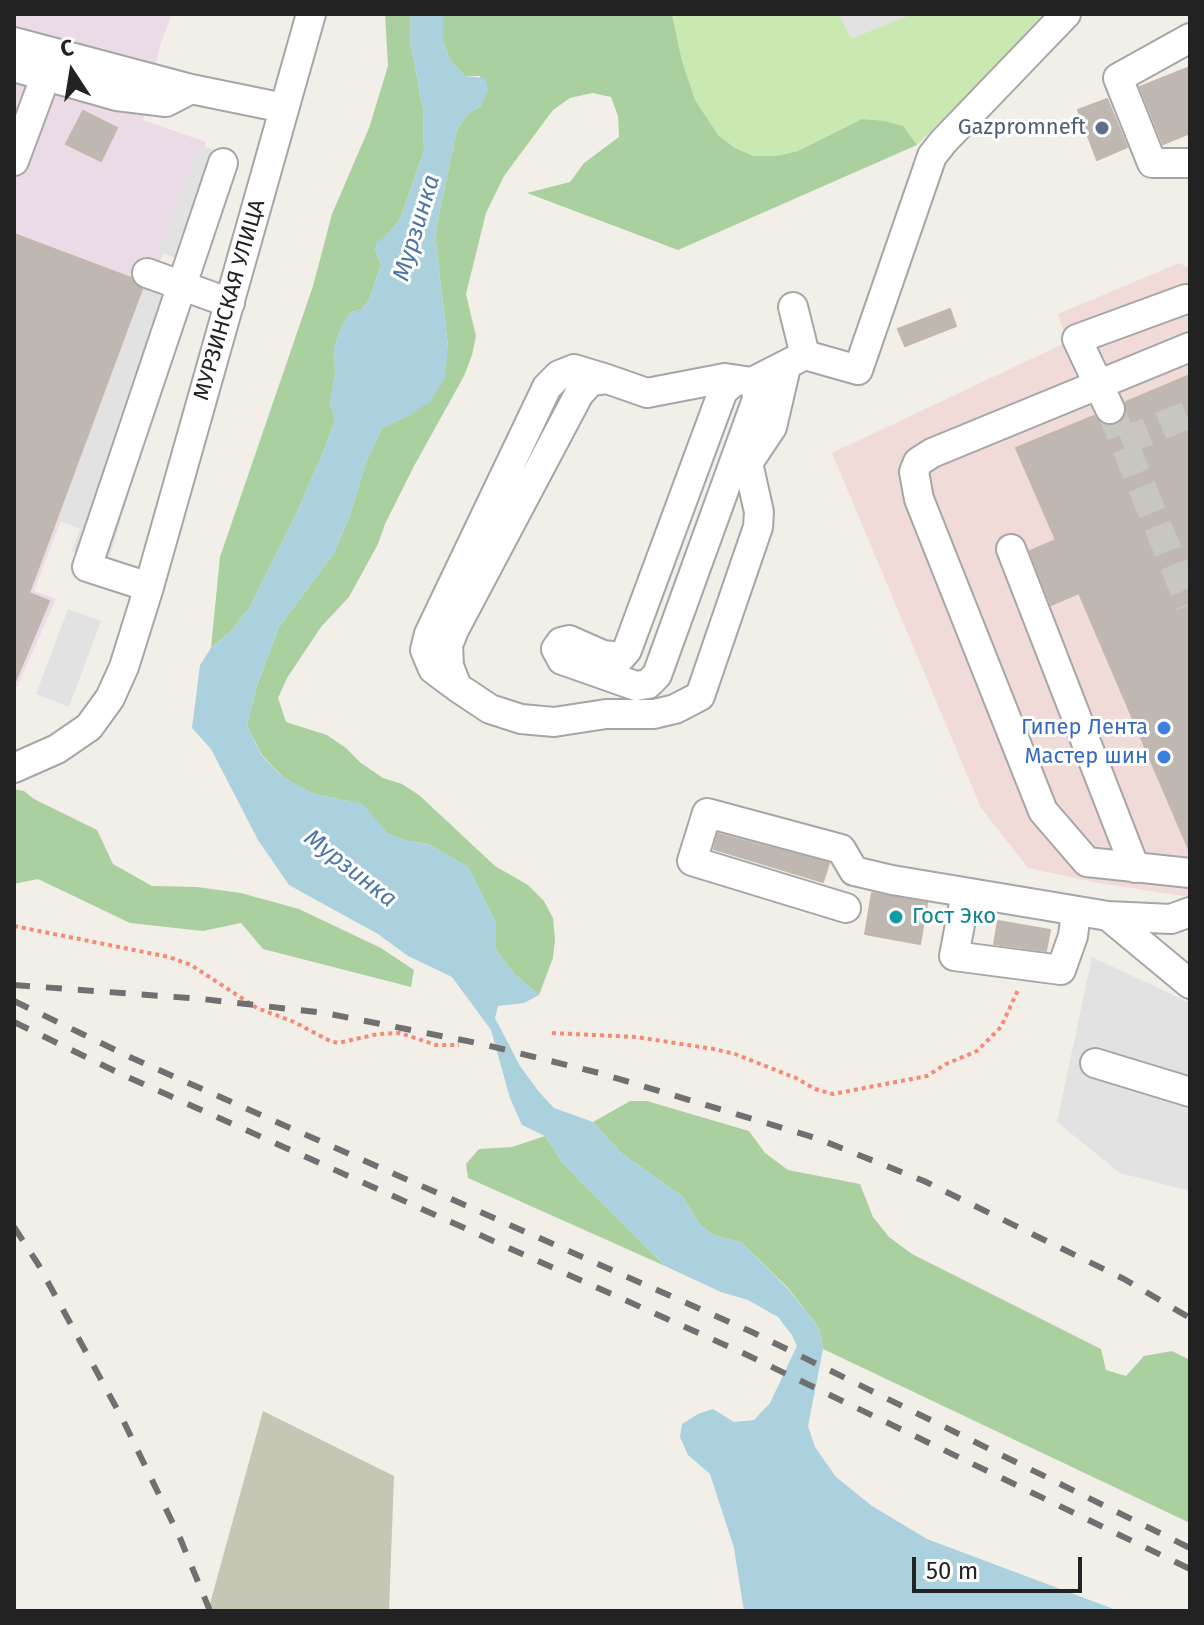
<!DOCTYPE html>
<html>
<head>
<meta charset="utf-8">
<style>
	body { margin:0 }
	#map { position:relative; width:1204px; height:1625px; overflow:hidden; background:#f2efe9; font-family:"Fira Sans",sans-serif }
	canvas { display:block }
	.frame { position:absolute; inset:0; border:16px solid #222; pointer-events:none }
	.north { position:absolute; left:32px; top:32px; width:80px; height:80px; -webkit-text-stroke:6px #fff; paint-order:stroke; rotate:348deg; font-size:22px; font-weight:700; line-height:32px; text-align:center; color:#222 }
	.north::after { content:''; display:block; margin:auto; width:28px; height:36px; background:#222; clip-path:polygon(50% 0,100% 100%,50% 72%,0 100%) }
	.scale { position:absolute; left:912px; top:1557px; width:170px; height:36px; box-sizing:border-box; border:4px solid #222; border-top:0; padding-left:10px; font-size:24px; line-height:28px; white-space:nowrap; color:#222; -webkit-text-stroke:6px #fff; paint-order:stroke }
</style>
</head>
<body>
<div id="map">
<canvas width="1204" height="1625"></canvas>
<div class="frame"></div>
<div class="north">С</div>
<div class="scale">50 m</div>
</div>
<script>
const c = document.querySelector('canvas').getContext('2d');
c.lineJoin = 'round';
function fillPath(path, color) { c.fillStyle = color; c.fill(path, 'evenodd'); }
const shape = rows => new Path2D(rows.map(r => 'M' + r).join(''));
function strokePath(path, color, width, dash) { c.strokeStyle = color; c.lineWidth = width; c.lineCap = dash ? 'butt' : 'round'; c.setLineDash(dash || []); c.stroke(path); }
function label(font, color, halo, rows, align = 'center') {
  c.font = font + ' "Fira Sans",sans-serif'; c.lineWidth = 6; c.setLineDash([]); c.textBaseline = 'middle'; c.strokeStyle = halo; c.fillStyle = color; for (const [text, x, y, turn = 0] of rows) {
    c.save(); c.translate(x, y); c.rotate((+turn || 0) * Math.PI / 180); c.textAlign = isNaN(turn) ? turn : align; if (halo) c.strokeText(text, 0, 0); c.fillText(text, 0, 0); c.restore();
  }
}
const commercial = shape([
	[1179,263,1190,268,1190,897,1098,883,1028,868,981,808,832,453,1067,342,1058,314]
]);
const industrial = shape([
	[14,14,172,14,160,45,143,120,206,142,34,591,56,599,17,687,14,688]
]);
const construction = shape([
	[263,1411,394,1476,389,1611,208,1611]
]);
const grass = shape([
	[672,14,839,14,851,38,912,14,1048,14,917,145,902,126,862,119,798,151,776,156,754,156,735,148,718,135,706,119,695,100,682,61]
]);
const forest = shape([
	[385,14,411,14,410,39,423,110,424,151,400,219,375,249,381,265,369,300,362,309,351,312,341,328,334,349,335,374,330,403,335,420,324,450,298,510,250,607,232,630,211,648,220,557,313,286,332,214,369,128,388,66],
	[443,14,672,14,682,61,695,100,718,135,735,148,754,156,776,156,798,151,862,119,884,121,903,126,917,145,678,250,527,193,570,182,584,163,619,137,618,116,611,97,592,93,570,98,553,110,504,176,486,213,466,294,476,336,472,355,464,376,413,468,385,524,378,544,349,597,321,627,287,678,278,698,286,722,327,735,346,748,361,763,383,778,402,784,419,795,495,866,528,885,544,901,553,918,555,939,553,958,539,995,514,974,496,950,496,923,468,867,428,844,408,841,388,834,362,804,314,794,284,778,261,754,247,725,257,685,279,627,334,553,350,515,366,462,382,428,409,415,448,347,435,234,457,129,468,114,482,105,480,76,465,76,450,60,443,41],
	[14,789,24,791,34,799,97,830,113,864,152,886,197,887,241,893,299,909,381,948,414,970,411,987,263,949,241,923,203,931,130,923,38,879,14,884],
	[630,1101,647,1101,749,1131,765,1153,788,1170,860,1184,873,1217,889,1237,912,1254,1101,1349,1106,1370,1126,1376,1144,1356,1172,1351,1190,1360,1190,1523,823,1349,819,1328,788,1288,742,1243,713,1235,700,1225,683,1197,621,1153,593,1122],
	[545,1136,562,1162,581,1182,665,1266,468,1178,466,1164,479,1149,512,1147]
]);
const parking = shape([
	[839,14,912,14,851,39],
	[200,145,231,156,200,266,158,252],
	[145,286,190,302,156,402,108,563,72,551,80,529,58,520],
	[68,609,101,621,69,707,36,694],
	[1092,957,1190,1003,1190,1191,1120,1173,1057,1122]
]);
const water = shape([
	[411,14,443,14,443,41,450,60,465,76,485,78,488,90,482,105,468,114,457,129,435,234,448,347,445,378,430,402,409,415,382,428,366,462,350,515,334,553,279,627,257,685,247,725,261,755,284,778,314,794,363,804,388,834,408,841,428,844,468,867,496,923,496,950,514,974,539,995,524,1003,498,1006,495,1018,520,1066,539,1092,554,1108,593,1122,621,1153,683,1197,700,1225,713,1235,742,1243,788,1289,819,1328,823,1349,808,1426,815,1447,836,1477,872,1506,927,1539,1119,1611,744,1611,734,1548,710,1474,688,1455,680,1437,682,1424,698,1414,713,1409,734,1422,754,1420,770,1403,797,1346,792,1335,778,1317,748,1300,721,1292,665,1266,581,1182,562,1162,545,1136,522,1125,510,1098,491,1030,452,977,408,956,378,934,289,885,258,840,211,749,192,728,200,665,211,648,232,630,250,607,298,510,324,450,335,420,330,403,335,374,334,349,341,328,351,312,362,309,369,300,381,265,375,249,376,242,385,237,400,219,424,151,423,110,410,39]
]);
const building = shape([
	[1190,67,1190,133,1163,144,1140,87,1190,67],
	[1107,99,1127,147,1097,160,1078,110,1107,99],
	[83,111,117,128,101,161,66,144,83,111],
	[14,234,131,278,142,289,29,593,49,601,14,684,14,234],
	[950,309,956,326,905,346,898,329,950,309],
	[1190,375,1190,852,1079,593,1051,605,1030,551,1056,540,1016,448,1094,416,1101,423,1116,425,1124,418,1126,402,1190,375],
	[718,834,829,863,823,882,714,849,718,834],
	[872,893,927,903,920,944,865,934,872,893],
	[998,921,1050,930,1046,951,994,944,998,921]
]);
const minorTunnel = shape([
	[1110,409,1190,605],
	[1122,442,1190,414]
]);
const path = shape([
	[14,926,169,957,191,965,257,1008,294,1022,330,1041,338,1043,378,1034,400,1033,436,1045,459,1045],
	[552,1033,636,1037,714,1049,735,1054,796,1078,815,1089,833,1094,927,1076,946,1064,977,1051,1001,1027,1018,990]
]);
const minor = shape([
	[1190,38,1118,78,1152,163,1190,163],
	[14,42,191,89,284,108],
	[14,67,117,96,166,102,191,89],
	[14,161,46,75],
	[147,273,230,303],
	[793,307,805,355],
	[1190,347,932,453,918,462,914,472,919,499,1043,811,1087,862,1190,873],
	[786,367,772,427,748,463,759,512,758,527,700,696,675,709,654,714,606,714,554,722,521,719,490,709,457,687,449,666,448,645,454,630,579,394,591,381,607,379,647,393,725,378,752,382,805,355,858,370,932,156,943,142,1066,14],
	[736,380,723,391,627,650,621,657,603,655,569,640,561,642,556,649,562,660,636,686,648,684,657,675,756,402,758,390,752,382],
	[1110,409,1077,339,1186,299,1190,300],
	[1011,549,1135,868],
	[149,587,87,567,223,163],
	[453,684,433,669,425,650,429,634,547,387,559,375,574,369,607,379],
	[14,768,57,749,89,727,110,698,124,667,149,587,311,14],
	[966,893,954,956,1061,970,1073,936,1076,912],
	[846,908,692,861,707,813,841,849,854,871,892,880,1108,916,1190,984],
	[1108,916,1171,919,1190,912],
	[1095,1063,1190,1092]
]);
const rail = shape([
	[14,985,202,999,325,1013,482,1044,599,1073,816,1138,924,1181,1124,1279,1190,1318],
	[14,1001,132,1058,752,1332,1190,1548],
	[14,1022,121,1074,743,1353,1190,1569],
	[14,1227,38,1264,122,1418,180,1538,210,1611]
]);
const markers = [
	[1102,128,8,"#5c6f8a"],
	[1164,728,8,"#3f7fe0"],
	[1164,757,8,"#3f7fe0"],
	[896,917,8,"#0f9aa8"]
];
const serviceNames = [
	["Gazpromneft",1086,128]
];
const streetNames = [
	["МУРЗИНСКАЯ УЛИЦА",230,300,-74]
];
const shopNames = [
	["Гипер Лента",1148,728],
	["Мастер шин",1148,757]
];
const cultureNames = [
	["Гост Эко",912,917]
];
const waterNames = [
	["Мурзинка",417,228,-73],
	["Мурзинка",350,869,38]
];
fillPath(commercial, '#f1dbd9');
fillPath(industrial, '#eadbe7');
fillPath(construction, '#c5c6b4');
fillPath(grass, '#cae9b1');
fillPath(forest, '#abd09f');
fillPath(parking, '#e2e2e2');
fillPath(water, '#abd0de');
fillPath(building, '#bfb8b2');
strokePath(building, '#c3b7ab', 2);
strokePath(minorTunnel, '#c8c6c1', 28, [28, 14]);
strokePath(minor, '#a6a6a6', 32);
strokePath(path, '#f78975', 4, [4, 4]);
strokePath(minor, '#fff', 28);
strokePath(rail, '#707070', 6, [16, 16]);
for (const [x, y, r, color] of markers) { const dot = new Path2D(); dot.arc(x, y, r, 0, 2 * Math.PI); c.fillStyle = color; c.fill(dot); strokePath(dot, '#fff', 3); }
label('22px', '#4e5e75', '#fff', serviceNames, 'right');
label('22px', '#222', '#fff', streetNames);
label('22px', '#366cbe', '#fff', shopNames, 'right');
label('22px', '#0d838f', '#fff', cultureNames, 'left');
label('italic 24px', '#4c76a8', '#fff', waterNames);
</script>
</body>
</html>
